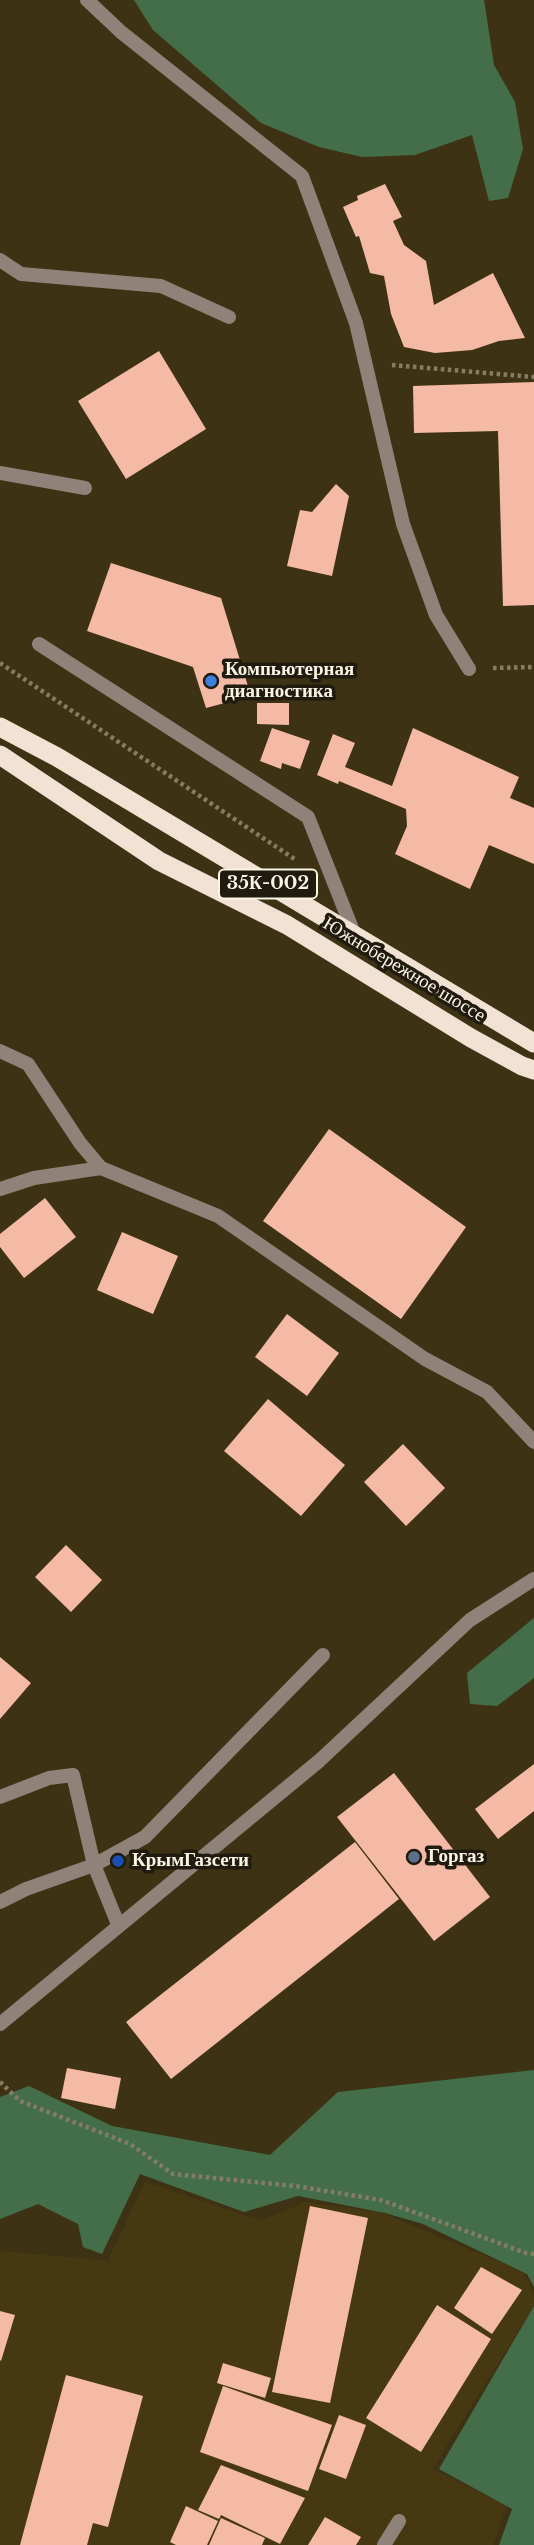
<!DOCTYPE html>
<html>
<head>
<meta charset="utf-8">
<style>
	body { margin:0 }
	canvas { display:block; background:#3d3314 }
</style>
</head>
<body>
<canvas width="534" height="2545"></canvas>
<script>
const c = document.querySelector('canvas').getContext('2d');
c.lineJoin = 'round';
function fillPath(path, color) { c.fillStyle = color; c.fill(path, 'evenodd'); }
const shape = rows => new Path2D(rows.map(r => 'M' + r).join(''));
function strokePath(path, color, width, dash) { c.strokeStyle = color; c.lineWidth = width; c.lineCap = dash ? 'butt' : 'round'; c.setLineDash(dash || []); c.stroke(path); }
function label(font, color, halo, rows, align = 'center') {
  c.font = font + ' "Libre Baskerville",serif'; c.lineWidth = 7; c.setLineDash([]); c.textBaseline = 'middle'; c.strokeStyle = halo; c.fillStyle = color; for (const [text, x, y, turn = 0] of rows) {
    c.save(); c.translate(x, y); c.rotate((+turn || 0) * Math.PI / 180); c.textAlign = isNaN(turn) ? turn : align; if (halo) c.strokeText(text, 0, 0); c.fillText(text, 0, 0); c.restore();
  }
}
const built = shape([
	[145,2182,261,2221,305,2202,379,2212,524,2272,534,2297,534,2306,432,2469,507,2506,493,2545,0,2545,0,2251,108,2261]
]);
const forest = shape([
	[134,0,484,0,494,65,515,102,523,149,508,198,489,201,472,135,415,155,362,157,319,147,261,123,153,30],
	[534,1618,534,1678,497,1706,470,1704,467,1673],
	[534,2070,534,2287,527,2274,423,2224,385,2213,298,2196,244,2212,140,2174,102,2254,83,2247,78,2224,38,2204,0,2219,0,2097,29,2086,112,2126,270,2155,338,2092],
	[534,2306,534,2545,499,2545,512,2509,439,2469]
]);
const building = shape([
	[385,184,402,217,393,221,404,245,426,261,434,305,493,273,525,338,499,341,472,350,435,353,404,347,391,314,384,276,370,273,359,236,356,237,343,207,358,200,357,196],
	[159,351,206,429,126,479,78,401],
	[534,382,534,605,503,606,498,431,414,433,413,386],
	[336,484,349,496,332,576,287,566,300,510,312,512],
	[111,563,221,598,251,696,206,708,193,667,87,631],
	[257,703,289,703,289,725,257,724],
	[272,728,310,741,300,769,282,763,281,769,260,761],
	[413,728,519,777,510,798,534,808,534,864,489,845,470,889,395,854,407,826,406,809,339,781,338,784,317,775,333,734,355,743,345,767,392,786],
	[329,1129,466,1227,401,1319,263,1221],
	[45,1198,76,1237,24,1278,0,1247,0,1234],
	[122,1232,178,1256,153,1314,97,1290],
	[287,1314,339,1353,307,1396,255,1357],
	[268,1399,345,1465,301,1516,224,1451],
	[403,1444,445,1488,406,1526,364,1482],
	[66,1545,102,1580,71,1612,35,1577],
	[0,1657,31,1683,0,1719],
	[534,1764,534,1811,498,1839,475,1809],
	[394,1773,490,1897,434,1941,337,1817],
	[355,1842,399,1899,171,2079,126,2022],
	[67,2068,121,2078,115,2109,61,2098],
	[310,2206,368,2218,330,2403,272,2392],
	[481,2267,522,2290,492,2334,454,2308],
	[437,2305,491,2339,421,2452,366,2418],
	[0,2311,15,2315,1,2361,0,2360],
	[223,2363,271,2378,265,2398,217,2383],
	[66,2375,143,2396,108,2527,93,2523,87,2545,20,2545],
	[223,2386,332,2425,308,2491,200,2452],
	[339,2415,366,2425,346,2479,319,2469],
	[221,2465,305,2498,280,2544,221,2515,219,2519,198,2510],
	[186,2506,218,2521,207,2545,176,2545,170,2542],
	[325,2517,361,2537,356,2545,308,2545],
	[221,2518,265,2538,262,2545,209,2545]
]);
const path = shape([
	[392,365,534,377],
	[0,663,296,860],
	[493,668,534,667],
	[0,2082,20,2101,130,2144,173,2174,295,2186,381,2200,526,2253,534,2254]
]);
const service = shape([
	[87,0,121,32,302,176,356,323,403,524,436,615,469,669],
	[0,260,21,274,161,286,229,317],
	[0,473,85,488],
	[39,644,308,817,355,936],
	[0,1051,28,1064,80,1143,101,1168],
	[0,1189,34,1178,101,1168,218,1216,425,1359,487,1392,534,1442],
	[0,1797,49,1778,73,1775,94,1865,118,1924],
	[0,1902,26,1889,94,1865,145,1837,323,1655],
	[384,2545,399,2521]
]);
const minor = shape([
	[0,2024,319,1761,470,1620,534,1579]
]);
const trunk = shape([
	[0,727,57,757,534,1043],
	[0,755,159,861,287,925,471,1038,522,1066,534,1070]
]);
const markers = [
	[211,681,7,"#3f7fe0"],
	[414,1857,7,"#5c6f8a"],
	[118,1861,7,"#1a4fb4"]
];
const shields = [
	[268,884,98]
];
const shieldNames = [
	["35К-002",268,884]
];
const poiNames = [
	["Компьютерная",225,670],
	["диагностика",225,692],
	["Горгаз",428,1857],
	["КрымГазсети",132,1861]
];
const streetNames = [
	["Южнобережное шоссе",404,970,31]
];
fillPath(built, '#463911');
fillPath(forest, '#446e4a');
fillPath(building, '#f4baa5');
strokePath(path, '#857d63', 4.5, [3.5, 3.5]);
strokePath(service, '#8f8278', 14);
strokePath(minor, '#8f8278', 14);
strokePath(trunk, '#f2e2d4', 19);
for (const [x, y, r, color] of markers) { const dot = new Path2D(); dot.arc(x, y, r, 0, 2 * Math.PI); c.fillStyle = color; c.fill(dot); strokePath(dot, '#201b0e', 2.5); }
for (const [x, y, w] of shields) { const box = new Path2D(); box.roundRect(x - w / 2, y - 14.5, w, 29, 5); c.fillStyle = '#201b0e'; c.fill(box); strokePath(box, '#faf4e2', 2); }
label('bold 18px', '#faf4e2', null, shieldNames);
label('bold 19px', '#faf4e2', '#201b0e', poiNames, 'left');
label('19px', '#faf4e2', '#201b0e', streetNames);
</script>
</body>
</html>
